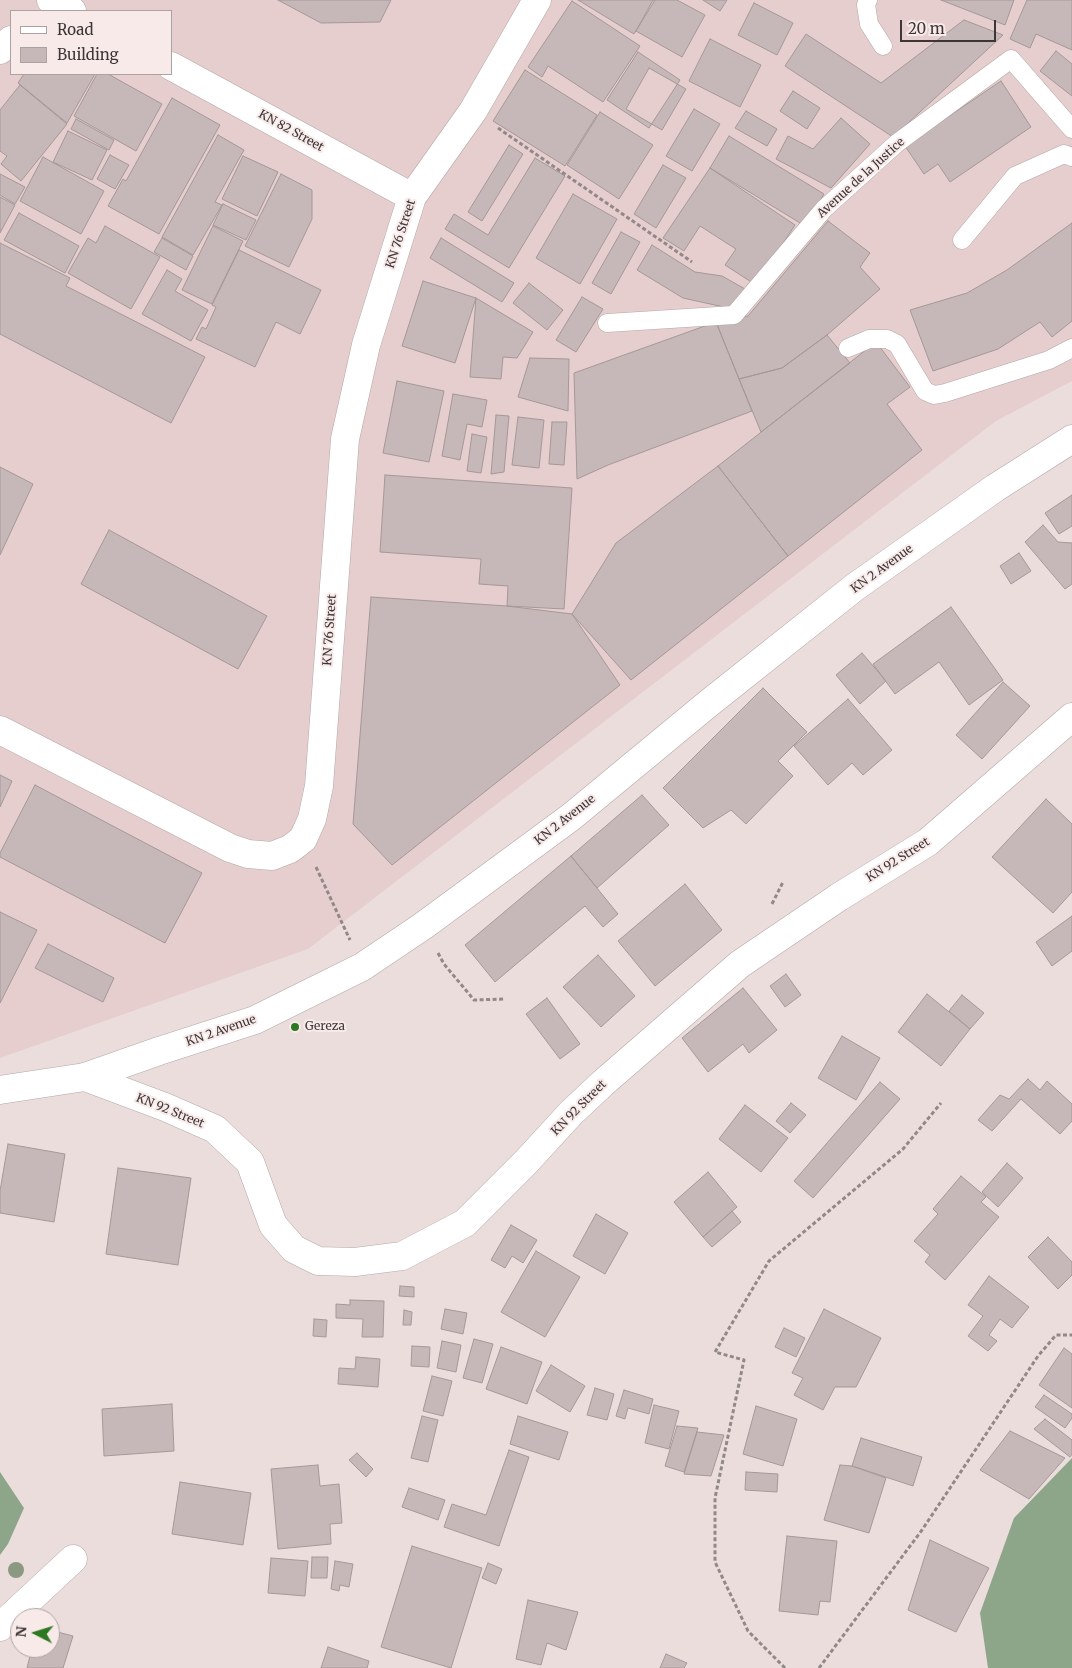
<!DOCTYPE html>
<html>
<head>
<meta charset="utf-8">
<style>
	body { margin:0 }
	#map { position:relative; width:1072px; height:1668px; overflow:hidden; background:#ecdddd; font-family:Merriweather,serif }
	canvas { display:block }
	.legend { position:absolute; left:10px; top:10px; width:162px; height:65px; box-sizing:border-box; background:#f9eaea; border:1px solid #ada2a2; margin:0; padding:6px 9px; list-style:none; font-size:15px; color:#3c3636 }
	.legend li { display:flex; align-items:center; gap:10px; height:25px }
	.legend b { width:25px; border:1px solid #ada2a2 }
	.north { position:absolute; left:10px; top:1608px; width:50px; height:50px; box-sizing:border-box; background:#f9eaea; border:1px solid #ada2a2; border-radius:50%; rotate:275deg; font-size:14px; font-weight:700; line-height:20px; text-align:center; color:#3c3636 }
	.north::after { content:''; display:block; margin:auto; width:18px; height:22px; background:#2d7921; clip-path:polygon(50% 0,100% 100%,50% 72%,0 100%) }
	.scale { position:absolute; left:900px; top:20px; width:96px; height:22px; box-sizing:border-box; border:2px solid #3c3636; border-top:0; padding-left:6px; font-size:15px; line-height:18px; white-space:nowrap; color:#3c3636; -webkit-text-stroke:4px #f9eaea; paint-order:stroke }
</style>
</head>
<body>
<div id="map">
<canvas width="1072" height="1668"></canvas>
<ul class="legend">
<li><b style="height:6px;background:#fff"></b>Road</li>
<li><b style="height:14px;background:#c6b8b8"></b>Building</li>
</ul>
<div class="north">N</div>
<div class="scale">20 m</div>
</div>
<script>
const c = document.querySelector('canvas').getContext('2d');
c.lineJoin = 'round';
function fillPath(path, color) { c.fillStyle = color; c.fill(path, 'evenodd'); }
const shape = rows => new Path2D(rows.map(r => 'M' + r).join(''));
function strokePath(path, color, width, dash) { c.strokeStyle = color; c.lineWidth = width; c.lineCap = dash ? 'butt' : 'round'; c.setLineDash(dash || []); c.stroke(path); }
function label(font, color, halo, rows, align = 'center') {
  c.font = font + ' Merriweather,serif'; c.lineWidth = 4; c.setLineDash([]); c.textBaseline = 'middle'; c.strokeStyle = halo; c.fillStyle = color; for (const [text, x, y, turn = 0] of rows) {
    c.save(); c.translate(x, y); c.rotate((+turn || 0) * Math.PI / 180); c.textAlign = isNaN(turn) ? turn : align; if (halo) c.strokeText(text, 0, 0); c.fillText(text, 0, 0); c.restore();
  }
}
const built = shape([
	[0,0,1072,0,1072,381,996,421,308,949,0,1058],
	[11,11,171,11,171,74,11,74]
]);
const forest = shape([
	[1072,1458,1072,1668,988,1668,980,1613,1014,1518],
	[0,1472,24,1508,8,1544,0,1555]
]);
const building = shape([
	[278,0,391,0,380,22,321,23,278,0],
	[578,0,655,0,634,34,578,0],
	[653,0,677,0,705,15,682,57,636,31,653,0],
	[703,0,727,0,720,11,703,0],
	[941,0,1014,0,1005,25,941,0],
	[1027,0,1072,0,1072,50,1036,34,1030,48,1010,39,1027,0],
	[572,1,640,46,603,102,548,66,542,77,528,67,572,1],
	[754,3,793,23,777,55,738,35,754,3],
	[964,20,1003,35,893,137,785,66,806,34,881,83,964,20],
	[710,39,761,65,740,107,689,81,710,39],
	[1056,51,1072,64,1072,96,1040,71,1056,51],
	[638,52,680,80,649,128,607,100,638,52],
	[649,68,686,89,662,130,626,109,649,68],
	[525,70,597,115,565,166,493,121,525,70],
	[24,74,95,74,67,123,18,83,24,74],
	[97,74,108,74,162,104,136,151,74,116,97,74],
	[1001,81,1031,127,950,182,938,164,924,174,905,146,1001,81],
	[20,85,67,124,21,181,1,164,7,156,0,151,0,110,20,85],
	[793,91,820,108,807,129,780,111,793,91],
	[172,98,220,125,159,234,108,206,123,179,126,181,172,98],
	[694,109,720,124,692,171,666,156,694,109],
	[746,111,777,129,767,146,735,128,746,111],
	[600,112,653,145,619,199,567,165,600,112],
	[841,118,870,144,831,188,776,159,788,136,813,149,841,118],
	[76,119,114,140,109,150,71,129,76,119],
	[68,131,107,150,92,180,53,162,68,131],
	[218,135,244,150,215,202,222,205,193,255,162,237,218,135],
	[729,136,824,194,805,226,710,168,729,136],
	[509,145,523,154,482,221,468,212,509,145],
	[110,155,129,165,115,189,97,179,110,155],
	[243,156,278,172,257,216,222,199,243,156],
	[43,157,104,191,81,234,20,201,43,157],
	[535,158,565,176,509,268,445,229,454,214,488,235,535,158],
	[663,165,686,178,656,228,634,214,663,165],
	[710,168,795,225,756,285,725,265,736,249,700,226,684,251,663,238,710,168],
	[0,174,25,187,15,204,0,195,0,174],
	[281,174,312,190,312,219,289,267,245,246,281,174],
	[573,194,617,219,580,284,536,258,573,194],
	[0,197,15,205,0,233,0,197],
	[223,204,256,220,246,240,213,225,223,204],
	[19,213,79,246,65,273,4,240,19,213],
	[828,221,870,253,860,267,880,289,827,335,782,368,739,379,716,322,748,316,828,221],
	[1072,223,1072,321,1052,337,1040,322,998,349,933,371,910,310,967,293,1007,270,1072,223],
	[105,226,160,257,131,309,68,273,88,238,96,243,105,226],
	[213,226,243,241,212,304,182,290,213,226],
	[621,232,640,242,611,294,592,283,621,232],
	[162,238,193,256,186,270,154,252,162,238],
	[441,238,514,283,502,302,430,258,441,238],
	[0,243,70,278,66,286,205,357,171,423,0,334,0,243],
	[652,245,695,272,722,276,745,289,733,309,683,298,637,270,652,245],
	[239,250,321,290,300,334,276,322,255,367,196,339,202,327,206,329,216,307,212,305,239,250],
	[167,270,182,279,175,291,208,310,191,341,142,314,167,270],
	[423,281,476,298,455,363,402,346,423,281],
	[529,283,563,310,547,330,513,303,529,283],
	[582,297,603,309,576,352,556,340,582,297],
	[476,298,533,332,517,358,503,357,501,379,470,377,476,298],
	[716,322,752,411,608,465,577,479,574,373,716,322],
	[827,335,850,363,761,432,739,379,782,368,827,335],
	[876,342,910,387,887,404,922,450,788,556,718,466,876,342],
	[530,358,569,359,568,411,518,397,530,358],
	[397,381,444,391,429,462,383,453,397,381],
	[453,394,487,400,482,427,467,424,460,460,442,456,453,394],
	[496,415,509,416,504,472,491,474,496,415],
	[518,417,544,420,539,468,512,465,518,417],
	[552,422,567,422,564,465,549,464,552,422],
	[472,434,487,437,481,473,467,471,472,434],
	[718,466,788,556,631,680,572,614,616,543,718,466],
	[0,467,33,484,0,555,0,467],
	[385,475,572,488,564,609,507,606,508,586,479,584,481,559,380,552,385,475],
	[1072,495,1072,526,1059,534,1045,513,1072,495],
	[1043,525,1058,542,1072,543,1072,584,1065,589,1025,542,1043,525],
	[109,530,267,616,238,669,81,584,109,530],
	[1019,553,1031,571,1011,584,1000,566,1019,553],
	[371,597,507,606,572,614,620,685,392,865,353,824,371,597],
	[951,607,1003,680,969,705,939,662,895,694,873,664,951,607],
	[862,653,886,681,860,704,836,675,862,653],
	[1003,682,1030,706,982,759,956,735,1003,682],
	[763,688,807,732,778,761,793,776,746,824,731,810,703,828,663,788,763,688],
	[848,699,892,750,863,775,852,763,828,785,794,746,848,699],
	[0,775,12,781,0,807,0,775],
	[35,785,202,873,165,943,0,857,0,853,35,785],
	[642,795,669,825,597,888,571,856,642,795],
	[1046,799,1072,824,1072,892,1053,913,992,857,1046,799],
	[571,856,618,914,603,927,585,906,495,982,465,945,571,856],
	[685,884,722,930,655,986,618,941,685,884],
	[0,912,37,930,0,1003,0,912],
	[1072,916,1072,951,1052,966,1036,942,1072,916],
	[48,944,114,978,103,1002,35,968,48,944],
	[598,955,635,996,601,1027,563,987,598,955],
	[786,974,801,995,785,1007,770,986,786,974],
	[743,988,777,1030,749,1053,743,1044,708,1072,682,1038,743,988],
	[927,994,970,1029,941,1066,898,1032,927,994],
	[962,995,984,1013,970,1029,949,1011,962,995],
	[547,998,580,1044,560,1059,526,1014,547,998],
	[842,1036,880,1058,856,1100,818,1078,842,1036],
	[1028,1079,1040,1090,1047,1081,1072,1104,1072,1121,1060,1134,1021,1099,992,1131,978,1120,1000,1095,1009,1099,1028,1079],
	[880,1082,900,1099,813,1198,794,1181,880,1082],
	[791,1103,806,1115,790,1133,776,1121,791,1103],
	[745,1105,788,1138,761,1172,719,1139,745,1105],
	[8,1144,65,1154,54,1222,0,1213,0,1191,8,1144],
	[1007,1163,1023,1178,998,1207,982,1192,1007,1163],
	[118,1168,191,1178,178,1265,106,1254,118,1168],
	[708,1172,737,1207,703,1237,674,1202,708,1172],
	[961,1176,986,1197,981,1202,999,1217,945,1280,925,1262,930,1255,914,1241,938,1214,933,1209,961,1176],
	[732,1211,741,1222,712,1247,703,1237,732,1211],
	[596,1214,628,1233,605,1274,573,1256,596,1214],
	[511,1225,537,1240,523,1263,512,1256,505,1268,491,1260,511,1225],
	[1048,1237,1072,1262,1072,1275,1058,1289,1028,1257,1048,1237],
	[536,1251,580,1277,545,1337,501,1312,536,1251],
	[989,1276,1029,1307,1012,1328,1000,1319,989,1335,997,1341,988,1351,968,1336,983,1316,968,1305,989,1276],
	[400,1286,414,1287,414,1297,399,1296,400,1286],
	[350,1300,384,1301,383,1337,362,1337,363,1319,336,1318,336,1304,350,1305,350,1300],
	[445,1309,467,1313,463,1334,441,1329,445,1309],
	[824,1309,881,1338,856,1387,835,1387,823,1410,794,1395,803,1378,792,1373,824,1309],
	[404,1310,412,1312,411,1325,403,1325,404,1310],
	[314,1319,327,1320,326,1337,313,1336,314,1319],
	[784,1328,805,1338,796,1357,775,1347,784,1328],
	[474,1339,493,1344,482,1383,463,1378,474,1339],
	[442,1341,461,1345,456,1372,437,1368,442,1341],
	[412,1346,430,1347,429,1367,411,1366,412,1346],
	[501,1347,542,1362,527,1404,486,1389,501,1347],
	[1064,1348,1072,1354,1072,1408,1039,1385,1064,1348],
	[356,1357,380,1359,378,1387,338,1384,339,1368,355,1369,356,1357],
	[551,1365,585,1386,570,1412,536,1391,551,1365],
	[432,1376,452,1381,443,1416,423,1411,432,1376],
	[595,1388,614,1394,607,1420,587,1415,595,1388],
	[624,1390,653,1399,649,1414,628,1408,625,1419,616,1416,624,1390],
	[1044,1395,1072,1414,1072,1418,1065,1428,1035,1407,1044,1395],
	[172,1404,174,1451,104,1456,102,1409,172,1404],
	[654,1405,679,1411,669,1449,645,1443,654,1405],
	[756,1406,797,1419,783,1466,743,1454,756,1406],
	[422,1416,438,1420,428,1462,411,1458,422,1416],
	[518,1416,568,1432,559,1460,510,1444,518,1416],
	[1045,1419,1072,1440,1072,1454,1070,1457,1034,1429,1045,1419],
	[677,1426,698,1428,684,1472,665,1466,677,1426],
	[1010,1431,1065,1458,1029,1499,980,1470,1010,1431],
	[697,1432,724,1435,711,1476,684,1474,697,1432],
	[861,1438,922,1457,913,1486,852,1466,861,1438],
	[509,1450,529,1457,499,1546,444,1527,452,1504,486,1515,509,1450],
	[357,1453,373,1469,366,1477,349,1460,357,1453],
	[318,1465,320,1486,339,1484,342,1523,330,1524,331,1544,278,1549,271,1469,318,1465],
	[840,1465,852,1466,886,1478,869,1533,824,1520,840,1465],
	[746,1472,778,1474,777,1492,745,1490,746,1472],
	[180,1482,251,1493,243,1545,172,1534,180,1482],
	[409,1488,445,1500,438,1520,402,1507,409,1488],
	[787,1536,837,1541,830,1602,820,1601,818,1615,779,1611,787,1536],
	[930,1540,989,1568,956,1632,908,1610,930,1540],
	[412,1546,482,1568,451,1668,381,1647,412,1546],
	[312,1557,328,1557,327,1578,311,1578,312,1557],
	[271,1558,308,1561,305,1596,268,1593,271,1558],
	[335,1561,353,1564,349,1587,340,1585,339,1591,331,1589,335,1561],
	[488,1563,502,1569,496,1584,482,1578,488,1563],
	[528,1600,578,1612,566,1650,547,1643,541,1665,516,1659,528,1600],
	[50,1630,73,1636,63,1668,27,1668,32,1648,50,1648,50,1630],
	[328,1647,369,1661,367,1668,321,1668,328,1647],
	[666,1654,687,1663,684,1668,660,1668,666,1654]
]);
const path = shape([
	[498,128,692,262],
	[316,867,350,940],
	[772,904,783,882],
	[438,953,444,964,474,1000,504,999],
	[785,1668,748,1631,715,1562,715,1498,744,1360,715,1352,769,1261,903,1149,941,1103],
	[819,1668,922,1530,1038,1356,1056,1335,1072,1335]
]);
const service = shape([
	[868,0,866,5,869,24,883,46],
	[962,240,1015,176,1064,154,1072,157],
	[607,323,734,315,824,209,897,143,1011,59,1072,129],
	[848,348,869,339,887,339,897,344,925,391,934,395,945,393,1049,360,1072,348]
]);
const minor = shape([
	[51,0,72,11],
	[0,50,11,40],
	[171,66,412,197],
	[0,730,230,848,248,854,272,856,290,849,303,839,312,819,319,786,345,439,366,345,412,197,473,111,537,0],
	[85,1077,165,1107,215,1129,250,1162,273,1225,294,1249,318,1261,355,1262,402,1256,465,1223,526,1162,571,1113,603,1083,740,964,839,897,928,842,1072,717],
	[0,1627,73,1559]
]);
const secondary = shape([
	[0,1090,85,1077,159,1051,255,1020,362,967,423,926,571,817,709,703,855,587,995,488,1072,439]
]);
const trees = [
	[16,1570]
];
const markers = [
	[295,1027,5,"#2d7921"]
];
const streetNames = [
	["KN 82 Street",291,131,29],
	["Avenue de la Justice",861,178,-42],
	["KN 76 Street",401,234,-72],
	["KN 2 Avenue",882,569,-36],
	["KN 76 Street",330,630,-86],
	["KN 2 Avenue",565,820,-38],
	["KN 92 Street",898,860,-32],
	["KN 2 Avenue",221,1031,-19],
	["KN 92 Street",579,1108,-45],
	["KN 92 Street",170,1111,22]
];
const poiNames = [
	["Gereza",305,1027]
];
fillPath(built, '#e5cecd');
fillPath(forest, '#8da589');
fillPath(building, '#c6b8b8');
strokePath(building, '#a59897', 1);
strokePath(service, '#b5a7a7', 19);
strokePath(minor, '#b5a7a7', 29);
strokePath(secondary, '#b5a7a7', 29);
strokePath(path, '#928888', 3, [4, 2.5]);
strokePath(service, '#fff', 18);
strokePath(minor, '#fff', 28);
strokePath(secondary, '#fff', 28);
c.fillStyle = '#8c9982';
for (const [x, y] of trees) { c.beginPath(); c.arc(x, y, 8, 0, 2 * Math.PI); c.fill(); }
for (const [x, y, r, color] of markers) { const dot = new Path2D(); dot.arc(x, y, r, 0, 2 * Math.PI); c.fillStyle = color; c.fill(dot); strokePath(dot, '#f9eaea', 2); }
label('12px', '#3c3636', '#f9eaea', streetNames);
label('12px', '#3c3636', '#f9eaea', poiNames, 'left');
</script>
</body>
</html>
